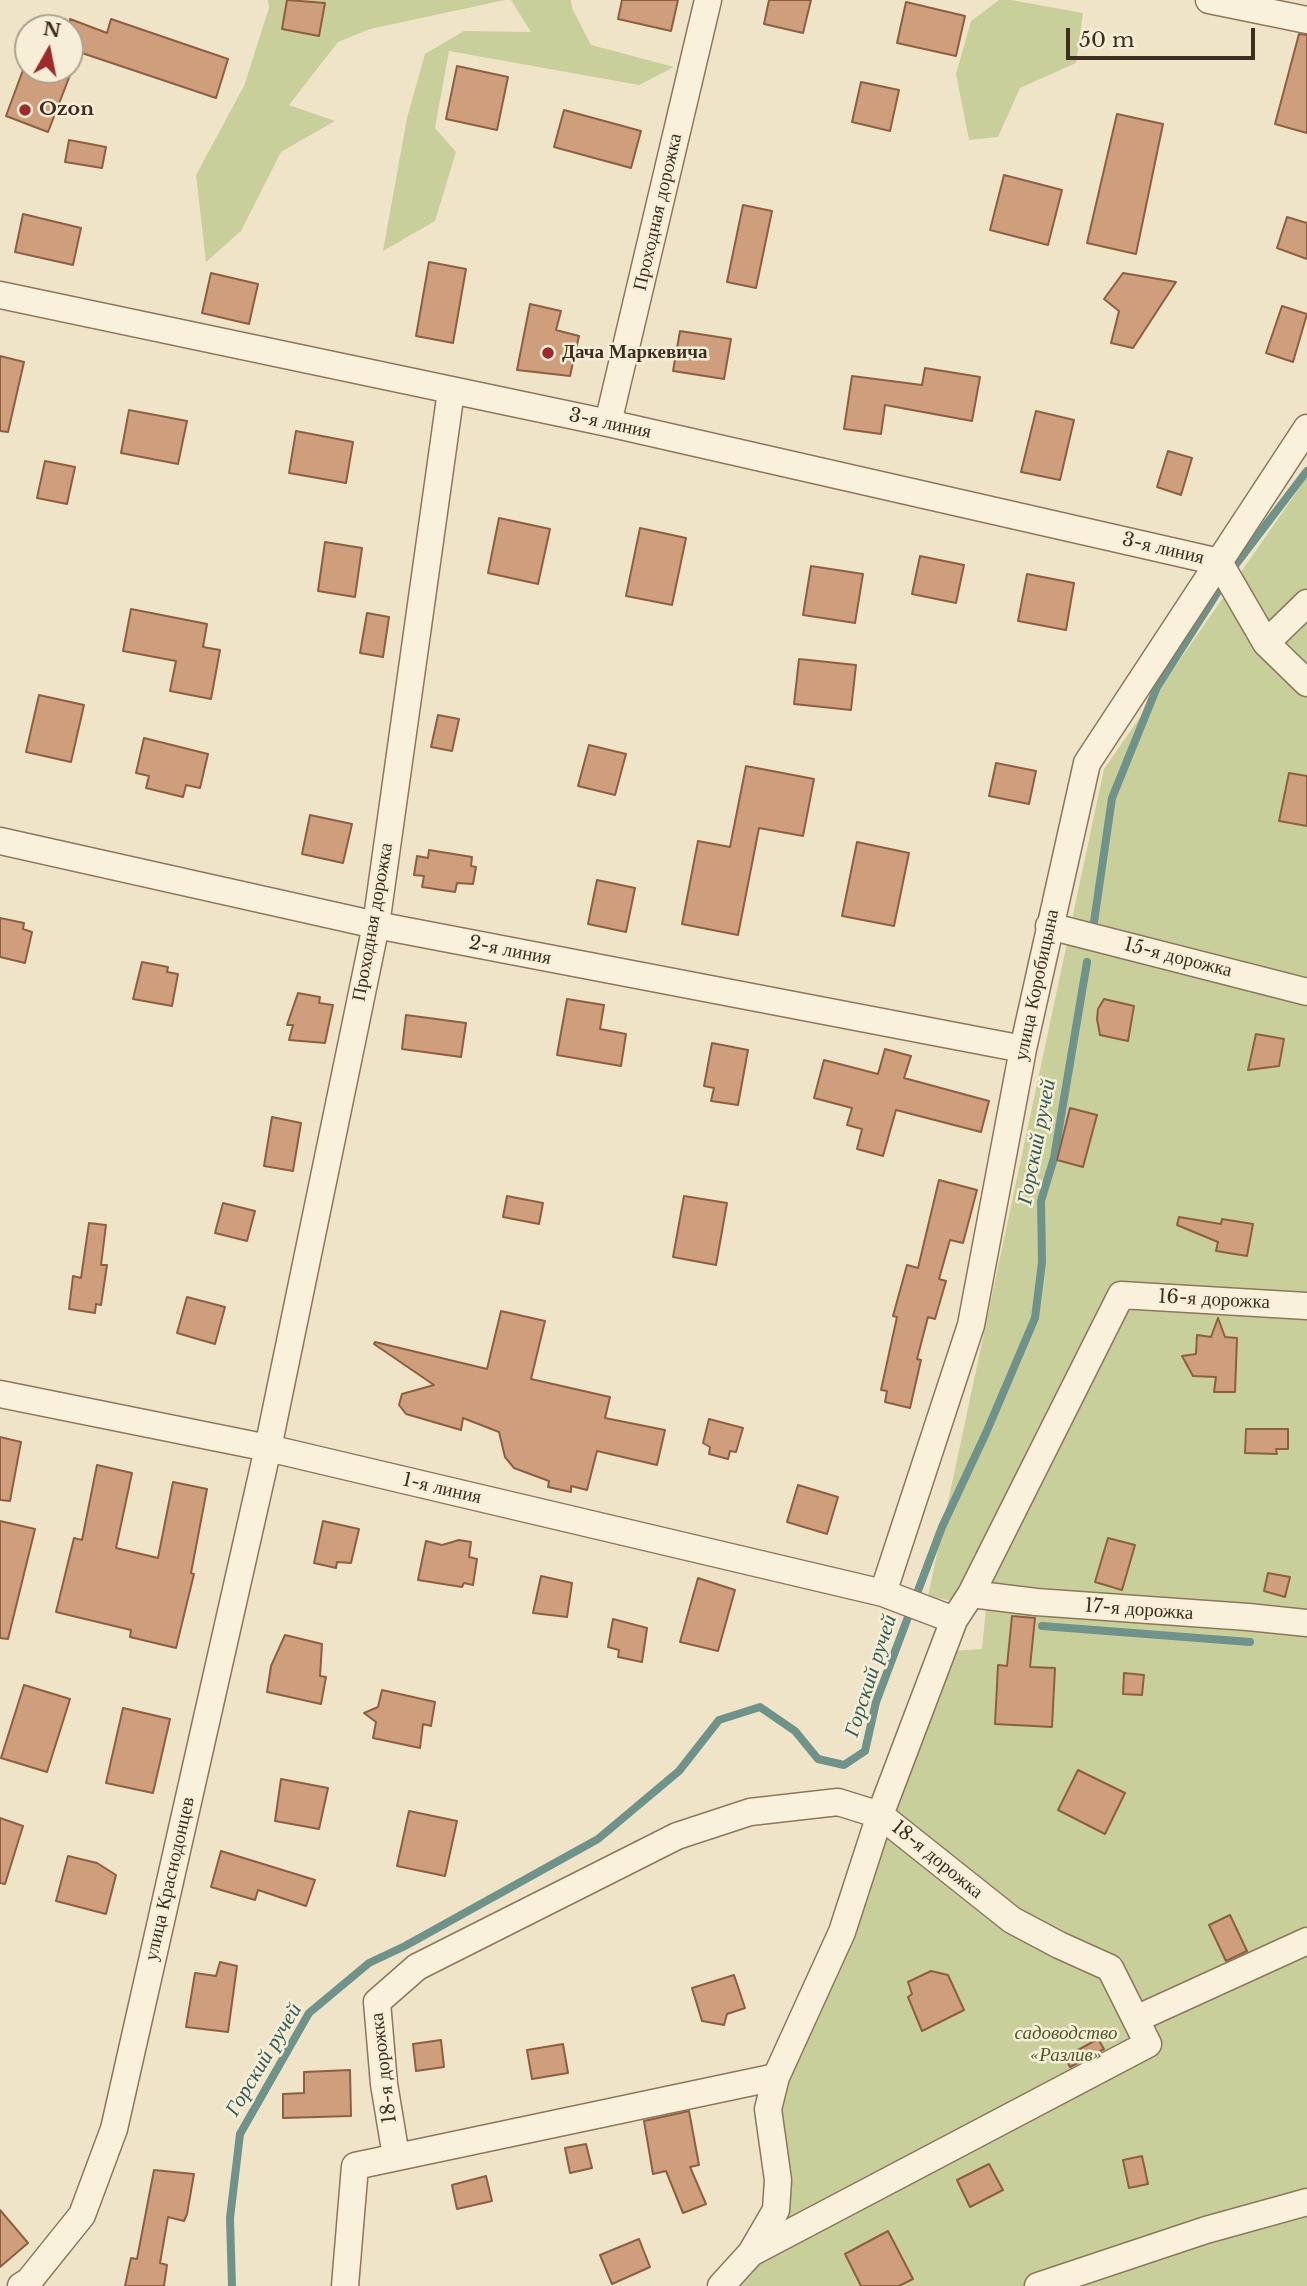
<!DOCTYPE html>
<html>
<head>
<meta charset="utf-8">
<style>
	body { margin:0 }
	#map { position:relative; width:1307px; height:2286px; overflow:hidden; background:#f0e4c8; font-family:"Libre Baskerville",serif }
	canvas { display:block }
	.north { position:absolute; left:14px; top:14px; width:70px; height:70px; box-sizing:border-box; background:#f7eed8; border:2px solid #ada18e; border-radius:50%; rotate:9deg; font-size:19px; font-weight:700; line-height:28px; text-align:center; color:#3d2e20 }
	.north::after { content:''; display:block; margin:auto; width:24px; height:32px; background:#9e2a2b; clip-path:polygon(50% 0,100% 100%,50% 72%,0 100%) }
	.scale { position:absolute; left:1066px; top:28px; width:189px; height:32px; box-sizing:border-box; border:4px solid #3d2e20; border-top:0; padding-left:9px; font-size:21px; line-height:24px; white-space:nowrap; color:#3d2e20; -webkit-text-stroke:5px #f7eed8; paint-order:stroke }
</style>
</head>
<body>
<div id="map">
<canvas width="1307" height="2286"></canvas>
<div class="north">N</div>
<div class="scale">50 m</div>
</div>
<script>
const c = document.querySelector('canvas').getContext('2d');
c.lineJoin = 'round';
function fillPath(path, color) { c.fillStyle = color; c.fill(path, 'evenodd'); }
const shape = rows => new Path2D(rows.map(r => 'M' + r).join(''));
function strokePath(path, color, width, dash) { c.strokeStyle = color; c.lineWidth = width; c.lineCap = dash ? 'butt' : 'round'; c.setLineDash(dash || []); c.stroke(path); }
function label(font, color, halo, rows, align = 'center') {
  c.font = font + ' "Libre Baskerville",serif'; c.lineWidth = 5; c.setLineDash([]); c.textBaseline = 'middle'; c.strokeStyle = halo; c.fillStyle = color; for (const [text, x, y, turn = 0] of rows) {
    c.save(); c.translate(x, y); c.rotate((+turn || 0) * Math.PI / 180); c.textAlign = isNaN(turn) ? turn : align; if (halo) c.strokeText(text, 0, 0); c.fillText(text, 0, 0); c.restore();
  }
}
const green = shape([
	[268,0,505,0,370,29,338,42,289,105,335,121,281,152,241,231,206,262,196,175,244,86,269,8],
	[511,0,571,0,572,8,591,45,674,67,639,85,449,51,435,128,456,152,435,221,383,251,407,118,425,54,464,31,531,32],
	[999,0,1011,0,1083,13,1076,63,1020,88,998,137,969,140,956,74,971,21],
	[1307,477,1307,2286,715,2286,787,2202,779,2103,953,1651,982,1649,986,1608,928,1596,1104,769]
]);
const stream = shape([
	[1230,572,1307,471],
	[1094,922,1112,798,1157,687,1217,593],
	[1042,1626,1250,1642],
	[232,2286,230,2218,240,2134,309,2013,369,1963,405,1946,598,1839,679,1771,719,1720,760,1707,795,1731,818,1759,844,1765,865,1751,876,1702,942,1527,986,1433,1035,1318,1042,1262,1041,1201,1054,1158,1087,962]
]);
const building = shape([
	[287,0,325,3,319,36,282,29,287,0],
	[622,0,678,0,671,31,618,19,622,0],
	[769,0,811,0,803,33,764,24,769,0],
	[906,2,965,16,956,56,897,43,906,2],
	[70,19,107,33,111,19,228,59,216,98,70,49,70,19],
	[1299,34,1307,35,1307,133,1275,124,1299,34],
	[457,66,508,77,497,130,446,119,457,66],
	[23,70,72,70,48,132,6,116,23,70],
	[861,82,899,90,890,131,852,122,861,82],
	[564,110,641,131,631,168,554,147,564,110],
	[1117,114,1163,124,1136,254,1087,243,1117,114],
	[69,140,106,147,102,168,65,162,69,140],
	[1004,175,1062,190,1048,245,990,230,1004,175],
	[743,205,772,211,756,288,727,282,743,205],
	[23,214,81,228,73,265,15,252,23,214],
	[1287,217,1307,223,1307,259,1277,248,1287,217],
	[429,262,466,269,453,343,416,336,429,262],
	[211,273,258,284,249,324,202,313,211,273],
	[1123,273,1176,282,1133,348,1111,343,1119,311,1104,299,1123,273],
	[530,304,561,311,556,330,579,336,570,376,517,370,530,304],
	[1282,306,1307,314,1293,362,1266,353,1282,306],
	[680,331,731,339,724,379,673,371,680,331],
	[0,356,24,362,8,432,0,431,0,356],
	[925,368,980,377,972,421,885,405,881,434,844,429,852,376,922,385,925,368],
	[129,410,187,421,178,464,121,453,129,410],
	[1036,411,1074,420,1060,480,1021,472,1036,411],
	[296,431,353,442,346,483,289,473,296,431],
	[1168,451,1192,458,1181,495,1157,487,1168,451],
	[45,461,75,467,67,504,37,498,45,461],
	[499,518,550,529,538,584,488,573,499,518],
	[640,528,686,538,672,605,626,596,640,528],
	[325,542,362,548,355,597,318,591,325,542],
	[920,556,964,565,956,603,912,594,920,556],
	[811,566,863,574,855,623,803,615,811,566],
	[1027,574,1074,583,1066,630,1018,621,1027,574],
	[131,609,207,624,203,647,220,650,211,699,170,691,176,661,123,651,131,609],
	[367,613,389,617,383,657,360,653,367,613],
	[799,659,856,665,851,710,794,704,799,659],
	[39,695,84,705,71,762,26,752,39,695],
	[438,715,459,719,452,751,431,747,438,715],
	[144,738,208,754,200,788,186,785,183,797,146,788,149,776,136,773,144,738],
	[589,745,626,754,615,795,578,786,589,745],
	[996,763,1036,771,1029,804,989,796,996,763],
	[746,766,814,779,803,836,759,828,738,935,682,924,698,841,730,847,746,766],
	[1289,773,1307,776,1307,826,1279,821,1289,773],
	[310,815,352,824,343,863,302,854,310,815],
	[857,842,909,853,894,926,842,916,857,842],
	[429,850,472,857,471,866,476,867,473,884,457,883,455,892,422,887,424,876,414,875,417,856,428,858,429,850],
	[597,880,635,888,626,932,588,924,597,880],
	[0,918,24,923,23,929,32,932,25,963,0,957,0,918],
	[142,962,168,967,167,972,178,974,172,1006,133,999,142,962],
	[298,993,320,997,319,1003,333,1005,325,1043,289,1040,293,1025,287,1025,298,993],
	[567,999,604,1005,600,1029,626,1034,621,1066,557,1055,567,999],
	[1104,999,1134,1006,1128,1041,1100,1035,1097,1019,1098,1009,1104,999],
	[406,1015,466,1023,461,1057,402,1049,406,1015],
	[1256,1034,1284,1039,1279,1066,1248,1070,1256,1034],
	[712,1043,748,1050,738,1105,711,1101,714,1088,704,1086,712,1043],
	[885,1049,911,1056,904,1078,989,1101,981,1132,896,1110,883,1156,857,1149,862,1129,847,1125,852,1108,814,1098,824,1060,878,1074,885,1049],
	[1070,1108,1097,1115,1083,1167,1057,1160,1070,1108],
	[272,1117,301,1123,293,1171,264,1166,272,1117],
	[939,1180,977,1190,963,1243,950,1240,939,1279,946,1281,935,1319,928,1317,917,1359,921,1360,910,1408,885,1402,887,1391,881,1390,897,1317,893,1316,907,1265,918,1268,939,1180],
	[507,1196,543,1203,539,1224,503,1217,507,1196],
	[684,1196,727,1203,716,1265,673,1257,684,1196],
	[223,1203,255,1211,247,1241,215,1233,223,1203],
	[1179,1217,1221,1224,1222,1219,1253,1224,1247,1256,1216,1251,1218,1242,1177,1225,1179,1217],
	[89,1223,106,1225,101,1265,107,1265,101,1305,96,1304,95,1313,69,1309,73,1276,81,1278,89,1223],
	[187,1297,225,1307,215,1344,177,1333,187,1297],
	[501,1311,545,1321,531,1379,610,1397,605,1418,665,1430,657,1465,597,1451,587,1490,571,1486,571,1492,548,1487,549,1481,514,1468,505,1457,499,1432,463,1418,461,1430,406,1414,399,1405,402,1394,434,1385,374,1344,375,1342,487,1369,501,1311],
	[1218,1318,1225,1337,1237,1338,1235,1392,1214,1392,1216,1377,1193,1376,1182,1356,1196,1354,1197,1335,1211,1337,1218,1318],
	[709,1419,743,1428,736,1452,730,1451,728,1459,709,1454,710,1447,703,1443,709,1419],
	[1246,1429,1288,1429,1288,1449,1276,1449,1277,1454,1245,1453,1246,1429],
	[0,1437,21,1442,10,1501,0,1500,0,1437],
	[97,1465,132,1473,116,1548,158,1558,173,1482,207,1489,191,1573,194,1574,176,1648,130,1637,131,1630,56,1612,74,1538,82,1540,97,1465],
	[798,1485,838,1497,827,1534,787,1522,798,1485],
	[0,1521,35,1529,8,1639,0,1638,0,1521],
	[323,1521,359,1529,351,1563,337,1562,336,1568,314,1563,323,1521],
	[1108,1538,1135,1545,1122,1590,1095,1582,1108,1538],
	[459,1540,471,1542,469,1557,477,1559,473,1585,464,1583,462,1587,418,1580,426,1541,442,1545,459,1540],
	[1268,1573,1290,1577,1285,1597,1264,1591,1268,1573],
	[541,1576,572,1583,567,1617,533,1613,541,1576],
	[698,1578,735,1590,718,1651,680,1642,698,1578],
	[1012,1616,1035,1618,1030,1667,1055,1668,1052,1727,995,1724,998,1665,1007,1666,1012,1616],
	[613,1619,647,1628,642,1662,618,1657,619,1650,608,1647,613,1619],
	[285,1635,322,1644,320,1676,326,1677,321,1704,267,1692,271,1666,285,1635],
	[1124,1673,1144,1675,1142,1695,1123,1694,1124,1673],
	[24,1685,70,1699,47,1772,1,1758,24,1685],
	[382,1690,435,1702,431,1726,423,1724,420,1748,373,1738,376,1722,364,1713,378,1707,382,1690],
	[123,1708,170,1719,153,1793,106,1783,123,1708],
	[1078,1770,1125,1793,1105,1834,1058,1810,1078,1770],
	[281,1779,328,1788,319,1829,275,1821,281,1779],
	[409,1811,457,1821,445,1876,397,1866,409,1811],
	[0,1818,23,1826,5,1884,0,1883,0,1818],
	[221,1851,315,1880,306,1906,258,1890,255,1900,211,1887,221,1851],
	[68,1856,97,1863,116,1875,106,1914,56,1901,68,1856],
	[1230,1915,1247,1951,1226,1961,1209,1925,1230,1915],
	[220,1962,237,1966,228,2032,186,2027,195,1973,216,1976,220,1962],
	[931,1971,948,1975,964,2010,922,2031,908,1997,912,1994,908,1982,931,1971],
	[734,1975,745,2008,727,2014,724,2025,702,2021,692,1988,734,1975],
	[1098,2039,1104,2049,1070,2067,1065,2057,1098,2039],
	[441,2040,444,2067,416,2071,413,2044,441,2040],
	[563,2044,568,2073,532,2079,527,2050,563,2044],
	[350,2070,351,2116,283,2118,283,2094,304,2093,304,2072,350,2070],
	[689,2111,699,2165,690,2167,706,2204,683,2213,666,2171,653,2174,644,2121,689,2111],
	[586,2144,592,2168,570,2173,565,2148,586,2144],
	[1142,2156,1148,2184,1129,2188,1123,2160,1142,2156],
	[989,2164,1003,2190,970,2207,957,2180,989,2164],
	[154,2170,194,2174,187,2214,184,2221,168,2217,160,2263,167,2265,164,2286,125,2286,131,2258,137,2259,154,2170],
	[486,2176,492,2201,457,2209,452,2185,486,2176],
	[0,2210,28,2243,0,2267,0,2210],
	[888,2231,913,2279,899,2286,861,2286,845,2254,888,2231],
	[639,2239,650,2267,612,2284,600,2255,639,2239]
]);
const minor = shape([
	[1209,0,1307,20],
	[0,295,608,423,1219,562,1266,643,1307,683],
	[608,423,708,0],
	[1266,643,1307,603],
	[0,841,376,925,1023,1049],
	[1049,926,1307,992],
	[0,1394,268,1448,883,1593,954,1620,971,1594,1121,1295,1307,1306],
	[883,1593,971,1325,1023,1049,1087,763,1307,428],
	[971,1594,1036,1602,1248,1617,1307,1623],
	[1136,2019,1307,1941],
	[396,2156,384,2084,377,2002,417,1967,677,1836,750,1812,838,1802,880,1815,1012,1920,1059,1945,1110,1968,1148,2044,751,2253],
	[21,2286,29,2281,82,2215,114,2129,268,1448,376,925,451,391],
	[345,2286,355,2166,776,2077],
	[721,2286,751,2253,776,2210,778,2180,768,2109,776,2077,842,1932,880,1815,954,1620],
	[1038,2286,1206,2230,1307,2202]
]);
const markers = [
	[25,110,7,"#9e2a2b"],
	[548,353,7,"#9e2a2b"]
];
const poiNames = [
	["Ozon",39,110],
	["Дача Маркевича",562,353]
];
const streetNames = [
	["Проходная дорожка",658,212,-77],
	["3-я линия",610,424,12],
	["3-я линия",1163,549,13],
	["Проходная дорожка",373,922,-80],
	["2-я линия",510,951,11],
	["15-я дорожка",1178,958,14],
	["улица Коробицына",1037,985,-78],
	["16-я дорожка",1214,1300,3],
	["1-я линия",442,1489,13],
	["17-я дорожка",1139,1610,4],
	["18-я дорожка",937,1860,39],
	["улица Краснодонцев",170,1879,-77],
	["18-я дорожка",384,2068,-97]
];
const parkNames = [
	["садоводство",1066,2034],
	["«Разлив»",1066,2056]
];
const waterNames = [
	["Горский ручей",1037,1142,-79],
	["Горский ручей",871,1676,-72],
	["Горский ручей",264,2060,-59]
];
fillPath(green, '#c9cf9b');
strokePath(stream, '#6f938a', 8);
fillPath(building, '#cf9f7d');
strokePath(building, '#8d5f41', 2);
strokePath(minor, '#8d765c', 29);
strokePath(minor, '#faf1dc', 26);
for (const [x, y, r, color] of markers) { const dot = new Path2D(); dot.arc(x, y, r, 0, 2 * Math.PI); c.fillStyle = color; c.fill(dot); strokePath(dot, '#f7eed8', 2.5); }
label('bold 19px', '#3d2e20', '#f7eed8', poiNames, 'left');
label('19px', '#3d2e20', '#f7eed8', streetNames);
label('italic 19px', '#4d5a26', '#f7eed8', parkNames);
label('italic 21px', '#2f5d5a', '#f7eed8', waterNames);
</script>
</body>
</html>
